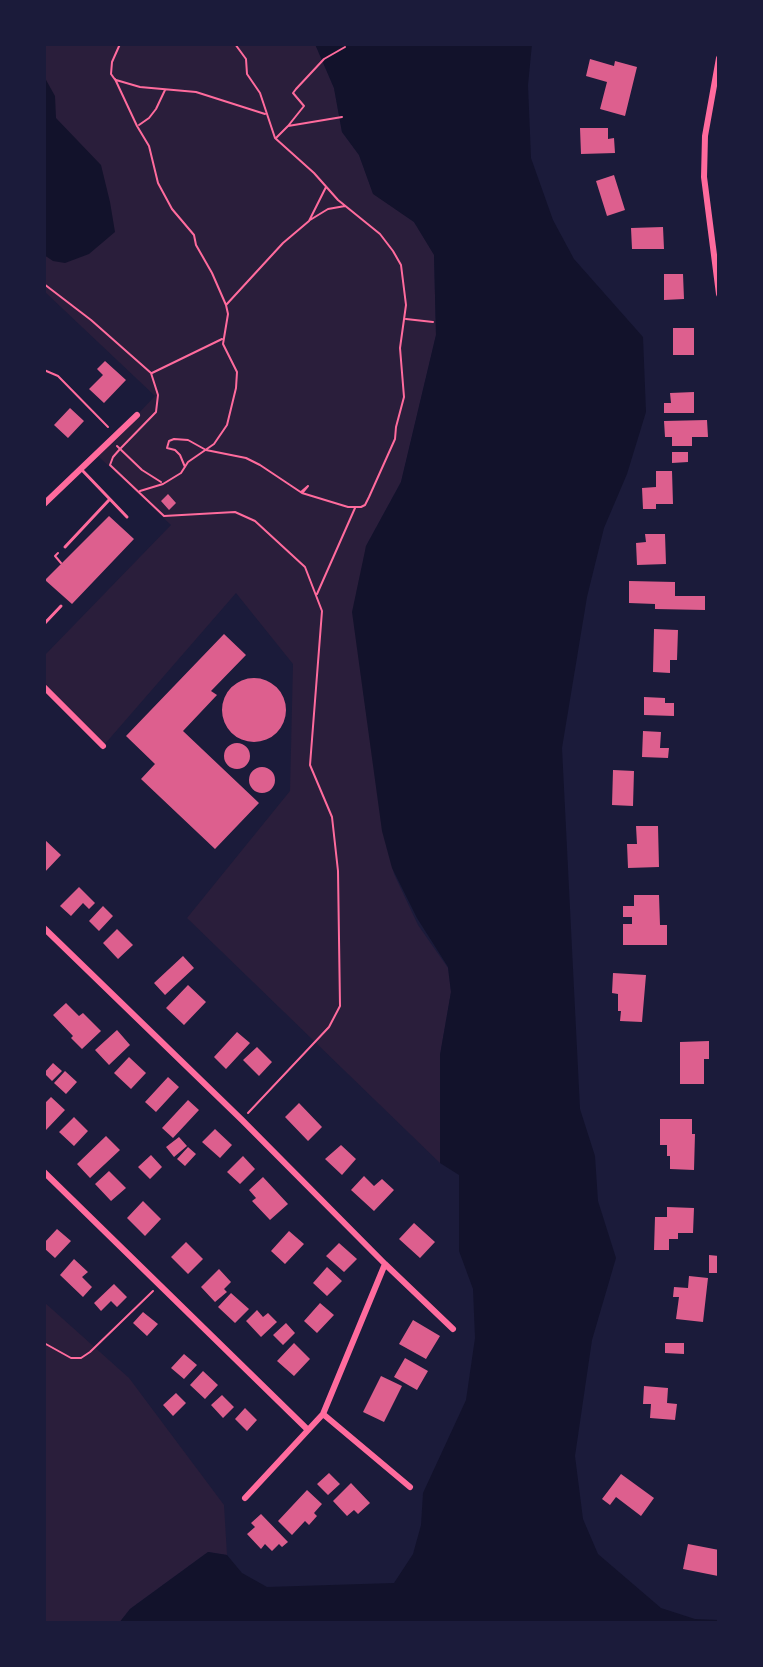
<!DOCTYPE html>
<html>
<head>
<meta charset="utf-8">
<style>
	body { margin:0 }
	#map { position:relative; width:763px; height:1667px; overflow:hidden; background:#1b1b3a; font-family:Inter,sans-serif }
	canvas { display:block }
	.frame { position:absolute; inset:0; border:46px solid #1b1b3a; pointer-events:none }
</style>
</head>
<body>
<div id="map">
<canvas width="763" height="1667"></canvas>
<div class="frame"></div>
</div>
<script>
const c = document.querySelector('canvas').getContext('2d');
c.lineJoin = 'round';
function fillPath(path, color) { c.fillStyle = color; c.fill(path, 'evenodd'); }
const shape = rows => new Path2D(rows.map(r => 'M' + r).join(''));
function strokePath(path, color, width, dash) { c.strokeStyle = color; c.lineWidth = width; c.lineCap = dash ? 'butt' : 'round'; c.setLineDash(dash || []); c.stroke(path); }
const green = shape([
	[44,44,315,44,334,88,342,132,359,155,373,193,414,222,434,254,436,335,401,482,366,546,363,689,384,832,394,874,418,925,448,968,451,992,440,1055,440,1163,187,918,290,791,293,664,236,593,104,745,44,686,44,656,171,525,98,456,155,396,44,291],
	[44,1302,129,1378,224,1505,227,1555,208,1552,130,1609,119,1623,44,1623]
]);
const water = shape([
	[44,44,45,78,55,96,56,118,101,165,110,202,115,232,89,254,65,263,53,261,44,255],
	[315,44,532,44,528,85,531,158,553,220,574,259,643,337,646,412,627,474,604,528,587,597,562,748,580,1109,595,1156,598,1201,616,1258,592,1340,575,1456,583,1519,598,1554,661,1608,695,1619,719,1620,719,1623,119,1623,130,1609,208,1552,227,1555,242,1573,267,1587,394,1583,413,1554,421,1525,423,1493,466,1400,475,1338,473,1289,459,1251,459,1175,440,1163,440,1055,451,992,448,967,417,918,392,868,382,831,352,612,366,546,401,482,436,335,434,255,414,222,373,194,359,155,342,132,334,88]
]);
const building = shape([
	[590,59,614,66,615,61,637,67,625,116,600,109,607,82,586,76],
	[580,128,608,128,608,139,614,138,615,153,581,154],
	[614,175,625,210,607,216,596,181],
	[663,227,664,249,632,249,631,228],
	[664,274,683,274,684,299,664,300],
	[673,328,694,328,694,355,673,355],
	[105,361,126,380,104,403,89,389,103,375,97,369],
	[694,392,694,413,664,413,664,403,671,403,670,393],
	[70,408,84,421,68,438,54,425],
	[707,420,708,437,692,437,692,446,672,446,672,437,665,437,664,421],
	[672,452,688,452,688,462,672,463],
	[656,471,672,471,673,504,656,504,656,509,643,509,642,488,656,487],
	[168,494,176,503,169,510,161,501],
	[109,516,134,539,72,604,45,580],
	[645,534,665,534,666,564,637,565,636,543,646,542],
	[629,581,675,582,675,596,705,596,705,610,655,609,655,604,629,603],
	[654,629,678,630,677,660,670,660,670,673,653,672],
	[224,634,246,655,211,691,217,695,183,731,259,803,215,849,141,779,155,764,126,736],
	'222 710a32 32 0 1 1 64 0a32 32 0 1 1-64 0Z',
	[644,697,665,698,665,703,674,703,674,716,644,715],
	[643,731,661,732,660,748,669,748,668,758,642,757],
	'224 756a13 13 0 1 1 26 0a13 13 0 1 1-26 0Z',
	'249 780a13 13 0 1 1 26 0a13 13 0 1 1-26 0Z',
	[613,770,634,771,633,806,612,805],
	[636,826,658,826,659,867,628,868,627,844,637,844],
	[44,839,61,855,44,873],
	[79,887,95,903,89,909,83,903,71,916,60,906],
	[634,895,659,895,660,925,667,925,667,945,623,945,623,924,632,924,632,917,623,917,623,906,634,906],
	[103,906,113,916,99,931,89,921],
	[117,929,133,945,118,959,103,943],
	[183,956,194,968,165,995,154,983],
	[613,973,646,975,642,1022,620,1021,621,1011,618,1011,618,994,612,993],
	[188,985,206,1002,184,1025,166,1008],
	[66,1003,79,1016,83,1013,101,1031,82,1049,71,1038,73,1036,53,1015],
	[117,1030,130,1045,109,1065,95,1050],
	[237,1032,250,1043,226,1069,214,1057],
	[709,1041,709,1059,704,1059,704,1084,680,1084,680,1042],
	[257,1047,272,1062,259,1076,243,1060],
	[129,1057,146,1073,131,1089,114,1073],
	[53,1063,62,1071,52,1081,44,1073],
	[65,1071,77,1082,66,1094,54,1083],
	[168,1077,179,1087,156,1112,145,1102],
	[51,1097,65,1110,46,1130,44,1129,44,1104],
	[188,1100,199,1110,173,1138,162,1128],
	[299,1103,322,1127,308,1141,285,1117],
	[74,1117,88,1131,74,1146,59,1132],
	[660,1119,692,1119,692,1134,695,1134,694,1170,670,1169,670,1156,667,1156,667,1145,660,1145],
	[215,1129,232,1145,220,1158,202,1142],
	[106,1136,120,1150,90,1178,77,1164],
	[179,1137,187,1146,174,1157,166,1147],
	[341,1145,356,1159,342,1175,325,1159],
	[188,1147,196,1154,185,1166,177,1159],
	[151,1155,162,1167,150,1179,138,1167],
	[243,1156,255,1169,240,1184,227,1172],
	[109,1171,126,1188,111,1201,95,1184],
	[364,1176,374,1186,382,1179,394,1190,374,1211,351,1190],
	[263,1177,288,1204,270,1220,252,1201,256,1198,249,1190],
	[143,1201,161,1219,145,1236,127,1218],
	[667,1207,694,1208,693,1233,678,1233,678,1239,669,1239,669,1250,654,1250,655,1217,667,1217],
	[414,1223,435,1242,420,1258,399,1239],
	[57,1229,71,1241,55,1258,44,1248,44,1243],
	[289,1231,304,1244,285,1264,271,1251],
	[186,1242,203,1259,188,1274,171,1257],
	[339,1243,357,1259,344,1272,326,1256],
	[709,1255,719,1256,719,1273,709,1273],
	[74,1259,88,1272,82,1277,92,1287,83,1297,60,1275],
	[327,1267,342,1281,327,1296,313,1283],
	[219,1269,231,1282,224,1289,227,1292,215,1302,201,1287],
	[689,1276,708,1278,703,1322,676,1319,679,1297,673,1297,674,1287,688,1288],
	[114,1284,127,1297,117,1307,111,1301,101,1311,94,1303],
	[231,1293,249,1309,235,1323,218,1307],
	[320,1303,334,1315,317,1333,304,1321],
	[257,1310,263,1317,268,1313,277,1322,261,1337,246,1321],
	[143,1312,158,1324,147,1336,133,1323],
	[413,1320,440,1336,426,1359,399,1344],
	[286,1323,295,1333,283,1345,273,1335],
	[294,1343,310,1359,294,1376,277,1361],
	[665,1343,684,1343,684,1354,665,1353],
	[184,1354,197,1365,184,1379,171,1368],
	[405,1358,428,1371,417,1390,394,1377],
	[203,1371,218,1385,205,1399,190,1385],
	[381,1376,402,1386,384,1422,363,1412],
	[644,1386,668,1388,667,1403,677,1404,675,1420,650,1418,651,1404,643,1404],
	[176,1393,186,1403,173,1416,163,1405],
	[222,1395,234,1407,223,1418,211,1405],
	[245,1408,257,1420,247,1431,235,1419],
	[329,1473,340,1484,328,1495,317,1484],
	[621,1474,654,1498,641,1516,616,1497,610,1505,602,1499],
	[351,1483,370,1503,358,1514,354,1510,347,1516,333,1501],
	[307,1490,322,1504,314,1513,317,1516,309,1525,305,1521,292,1535,278,1521],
	[261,1514,288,1542,282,1547,279,1544,272,1551,265,1544,261,1549,247,1534,255,1527,251,1523],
	[688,1544,719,1550,718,1576,683,1569]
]);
const path = shape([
	[120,44,112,62,111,74,116,81,115,79,137,126,149,146,158,183,172,209,194,235,196,245,212,273,226,305,228,314,223,344,237,372,236,388,227,425,214,444,188,462,181,473,163,484,140,491],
	[116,80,140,87,196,92,265,114],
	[139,125,149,118,156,109,165,90],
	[288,126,304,106,293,93,296,89,324,59,345,47],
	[276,138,288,126,342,117],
	[310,220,328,209,345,206],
	[44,284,91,320,151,373,158,395,156,412,120,449,113,457,110,465,164,516,235,512,255,521,305,567,322,611,310,765,332,817,338,871,340,1006,329,1027,248,1113],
	[226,305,283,243,309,221,326,187],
	[406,319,433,322],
	[44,370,58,376,108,427],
	[152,373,222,339],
	[117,446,142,470,161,482],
	[185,467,180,455,175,450,167,448,169,441,174,439,188,440,206,450,246,458,260,465,302,493,348,507,361,507,365,505,369,497,395,439,396,427,404,397,400,348,406,305,401,265,393,251,380,234,338,200,314,173,275,138,260,93,247,74,246,59,235,44],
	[301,492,308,486,303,492],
	[58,553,55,556,61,563],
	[317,594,355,508],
	[44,1343,71,1358,81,1358,90,1352,153,1291]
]);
const service = shape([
	[81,469,127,517],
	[65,547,109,500],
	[44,624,61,606]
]);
const minor = shape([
	[719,58,705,136,704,177,719,294],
	[44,504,137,415],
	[44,687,103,746],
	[44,928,242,1120,385,1264,453,1329],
	[44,1172,307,1429],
	[323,1414,410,1487],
	[245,1498,323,1414,385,1264]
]);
fillPath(green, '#2a1e3b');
fillPath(water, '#12122b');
fillPath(building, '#dd5f8e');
strokePath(path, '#ff6b9d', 2);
strokePath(service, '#ff6b9d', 3);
strokePath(minor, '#ff6b9d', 6);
</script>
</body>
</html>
